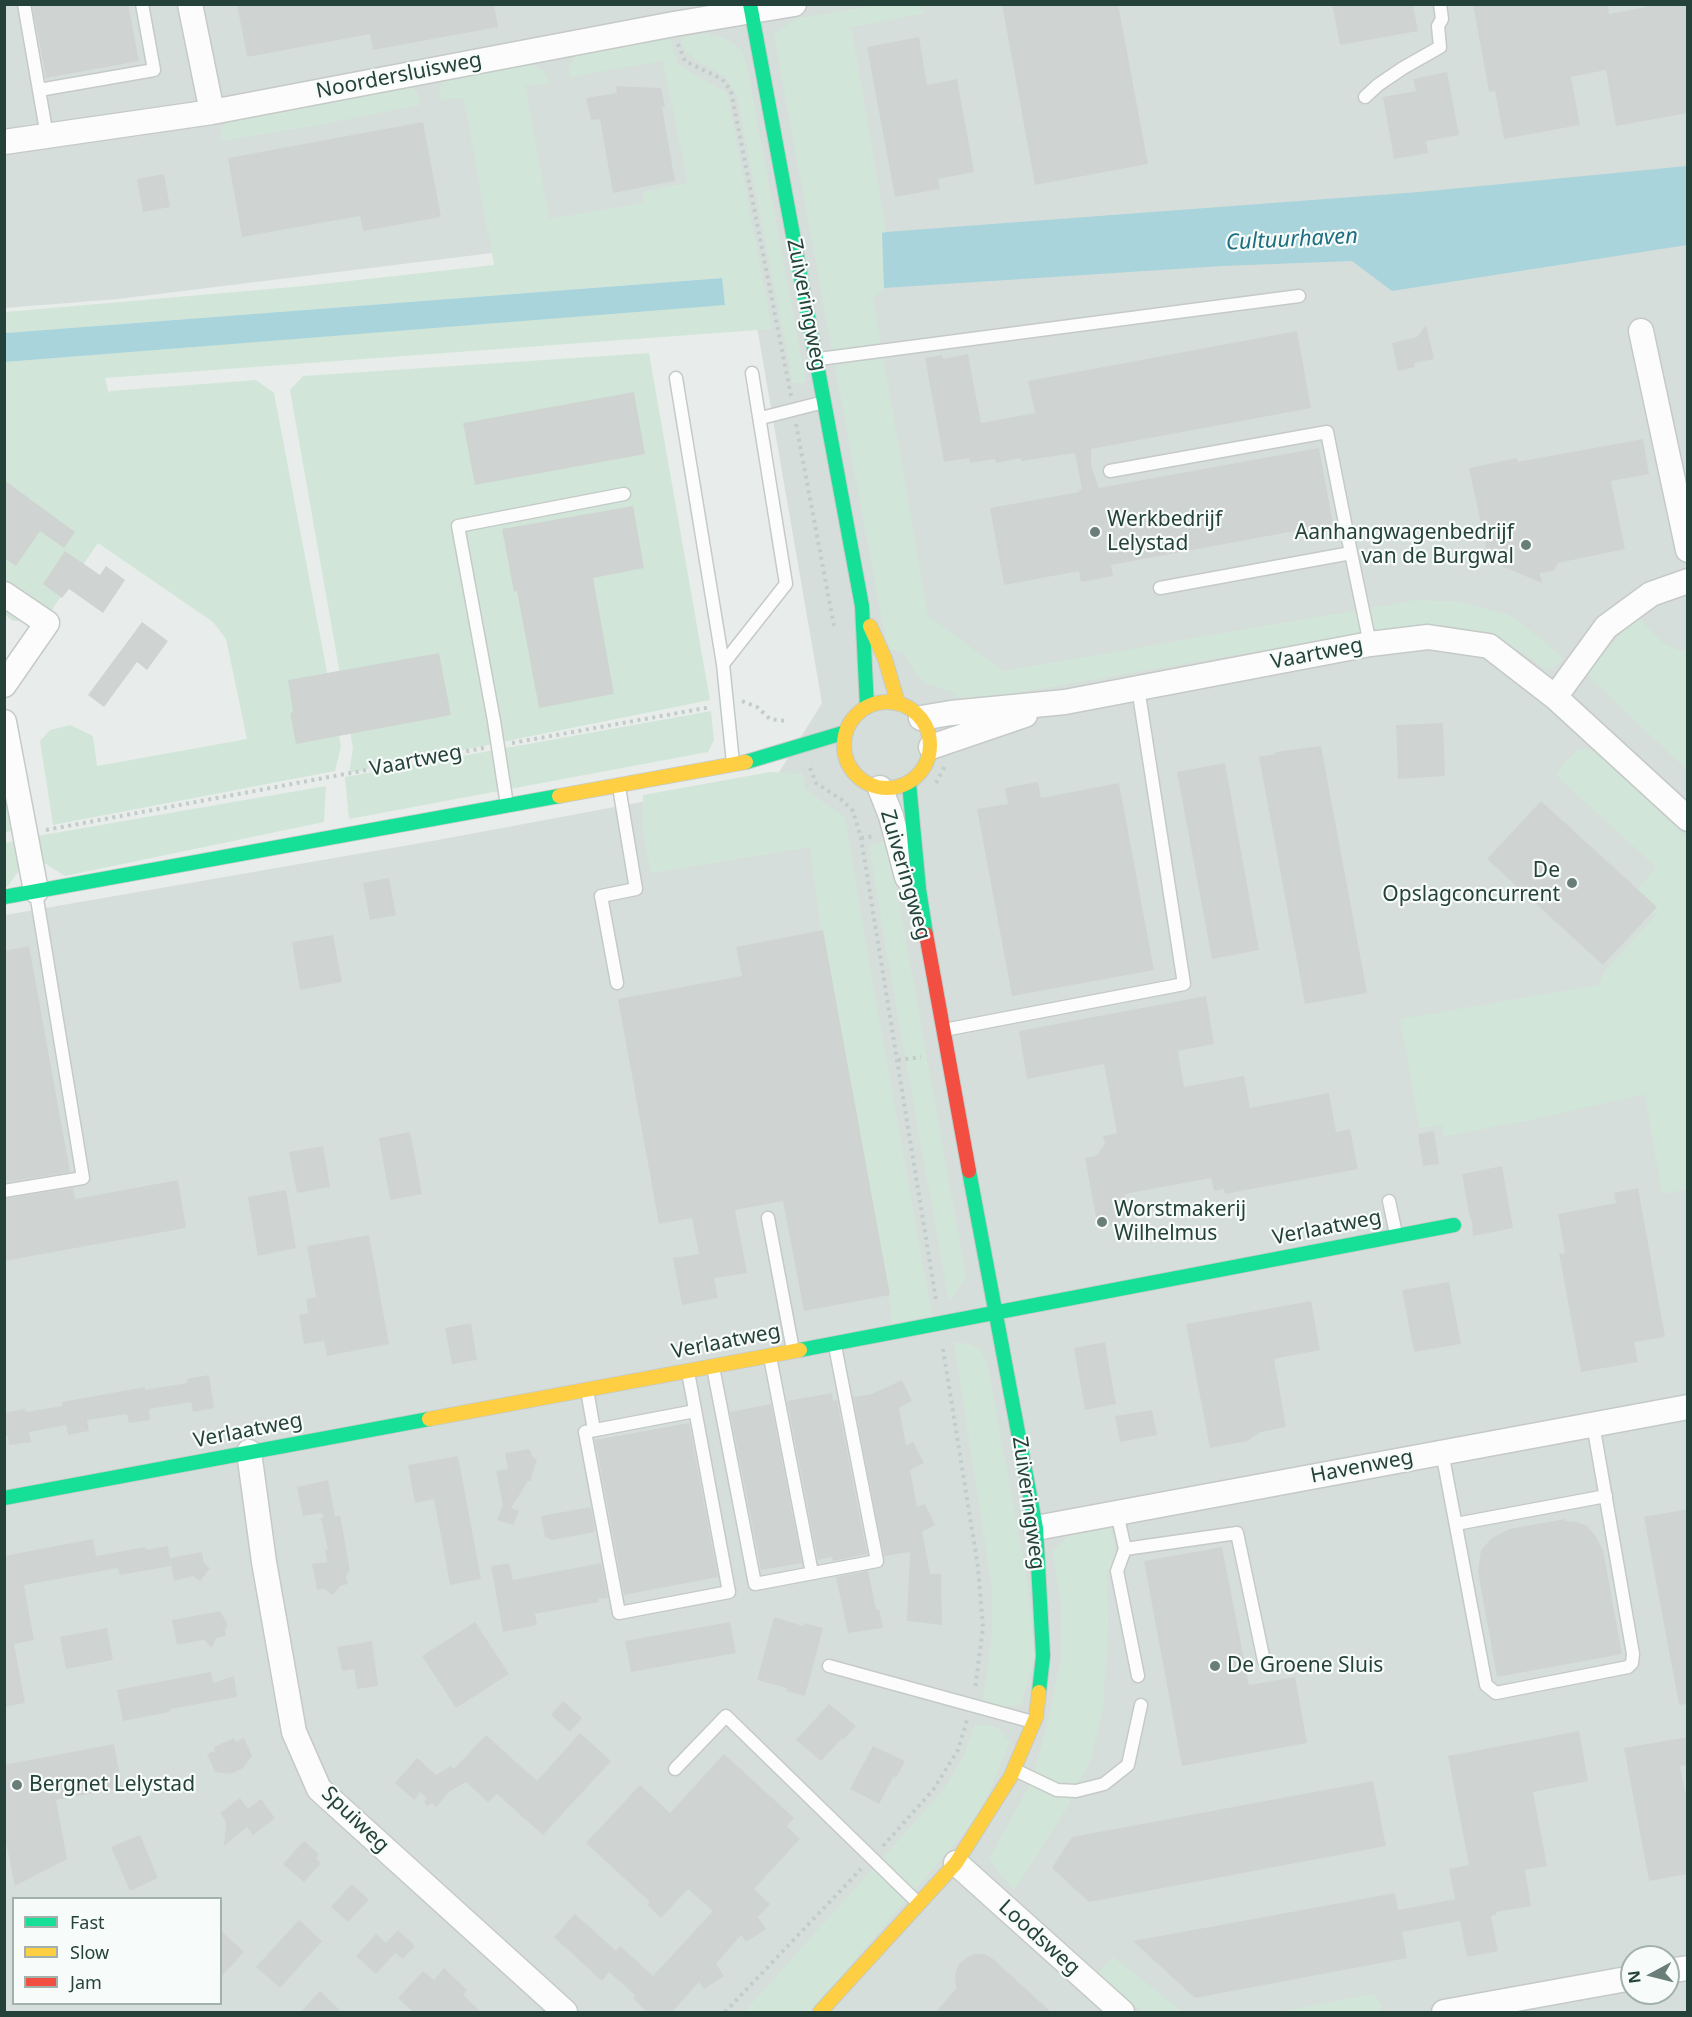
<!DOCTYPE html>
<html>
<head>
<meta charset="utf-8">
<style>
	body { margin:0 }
	#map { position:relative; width:1692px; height:2017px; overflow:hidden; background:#e8edeb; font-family:"Noto Sans",sans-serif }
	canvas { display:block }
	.frame { position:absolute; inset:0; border:6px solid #24423a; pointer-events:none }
	.legend { position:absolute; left:12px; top:1897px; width:210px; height:108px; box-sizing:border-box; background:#f7fbf9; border:2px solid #a3b1ad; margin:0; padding:8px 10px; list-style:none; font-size:18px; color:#24423a }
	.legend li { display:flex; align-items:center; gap:12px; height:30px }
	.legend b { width:30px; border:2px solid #a3b1ad }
	.north { position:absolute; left:1620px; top:1945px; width:60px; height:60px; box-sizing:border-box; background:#f7fbf9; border:2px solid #a3b1ad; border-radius:50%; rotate:263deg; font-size:16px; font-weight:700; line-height:24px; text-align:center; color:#24423a }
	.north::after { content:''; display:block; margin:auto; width:21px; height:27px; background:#697e78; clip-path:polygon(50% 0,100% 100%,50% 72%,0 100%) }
</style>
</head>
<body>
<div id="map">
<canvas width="1692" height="2017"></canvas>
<div class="frame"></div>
<ul class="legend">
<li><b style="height:8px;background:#16e098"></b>Fast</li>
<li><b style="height:8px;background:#ffcf43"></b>Slow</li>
<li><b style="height:8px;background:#f24e42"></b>Jam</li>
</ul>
<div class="north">N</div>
</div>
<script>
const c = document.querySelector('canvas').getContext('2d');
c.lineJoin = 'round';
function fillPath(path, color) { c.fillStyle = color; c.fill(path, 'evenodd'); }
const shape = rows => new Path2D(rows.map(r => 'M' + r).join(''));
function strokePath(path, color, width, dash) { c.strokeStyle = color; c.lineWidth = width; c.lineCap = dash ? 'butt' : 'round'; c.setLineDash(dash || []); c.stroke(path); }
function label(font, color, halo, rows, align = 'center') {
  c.font = font + ' "Noto Sans",sans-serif'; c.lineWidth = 4.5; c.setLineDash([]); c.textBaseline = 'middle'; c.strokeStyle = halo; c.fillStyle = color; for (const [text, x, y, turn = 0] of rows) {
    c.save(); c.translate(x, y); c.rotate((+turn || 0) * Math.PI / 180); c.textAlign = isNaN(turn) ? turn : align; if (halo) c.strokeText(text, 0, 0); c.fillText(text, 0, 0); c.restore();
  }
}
const built = shape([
	[5,5,1687,5,1687,2012,5,2012,5,915,432,841,776,777,822,703,744,252,639,235,118,299,5,308],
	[14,1898,220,1898,220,2004,14,2004],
	[1632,1957,1668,1957,1668,1993,1632,1993]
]);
const green = shape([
	[879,5,917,5,925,13,851,27,886,232,882,234,884,288,873,299,928,616,1003,671,1416,600,1460,602,1509,615,1544,641,1563,659,1555,667,1544,669,1532,659,1498,637,1445,625,1380,630,1003,695,956,698,954,693,925,683,915,672,904,653,890,649,884,631,774,35,795,19],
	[706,33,727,39,741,50,746,61,806,383,793,383,737,95,725,76,697,61,685,50,680,38],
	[670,38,678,64,691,73,727,93,772,329,105,378,109,394,110,391,256,380,274,393,341,746,335,771,53,825,40,741,50,730,70,725,93,736,97,766,247,739,226,639,213,622,98,543,44,621,13,621,5,615,5,362,725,304,721,278,5,333,5,312,304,286,494,265,464,98,441,100,440,87,443,82,531,64,543,70,550,83,525,86,549,219,644,203,643,192,688,183,663,61,570,77,569,66,576,56,589,53],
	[410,87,415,90,419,97,420,105,318,125,220,141,222,128,226,122,234,119],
	[649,353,710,700,349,773,353,748,290,390,303,376],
	[1637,616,1663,643,1677,650,1687,650,1687,770,1585,673],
	[711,711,714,740,708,752,349,819,345,777],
	[1579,749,1586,749,1595,752,1687,837,1687,1189,1662,1194,1645,1094,1526,1121,1443,1136,1442,1125,1420,1128,1400,1019,1599,985,1604,972,1656,915,1634,894,1656,867,1556,775,1564,764],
	[4,769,17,830,5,832,4,832],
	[770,772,802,773,806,790,845,817,865,940,932,1316,892,1323,889,1294,821,930,810,847,651,873,642,825,643,795],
	[326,786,324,822,65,876,41,861,37,836],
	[19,840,23,865,8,886,5,887,5,843],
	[888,841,966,1278,949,1301,884,937,869,845],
	[954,1342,969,1344,981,1350,987,1363,1026,1574,1035,1657,1021,1704,1006,1707,995,1707,983,1701,992,1637,992,1587],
	[1111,1528,1119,1568,1107,1570,1108,1626,1103,1708,1091,1759,1077,1785,1068,1806,1014,1890,989,1859,1031,1783,1046,1729,1061,1660,1062,1605,1052,1552,1069,1536],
	[975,1725,987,1725,999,1729,1010,1742,980,1814,810,2012,744,2012,941,1793,963,1758],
	[1113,1957,1183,2012,1142,2012,1098,1973],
	[1374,1994,1381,2005,1380,2012,1277,2012]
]);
const water = shape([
	[1687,166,1687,245,1392,291,1352,261,1222,266,884,288,882,233,886,232,1419,192],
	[722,278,725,305,5,362,5,333]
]);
const building = shape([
	[32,4,128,4,139,61,46,78],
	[237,4,494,4,498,27,373,50,370,34,247,57],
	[1002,4,1118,4,1148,164,1035,185],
	[1332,4,1413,4,1418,31,1340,45],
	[1473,4,1608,4,1609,14,1646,7,1645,4,1688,4,1688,113,1616,126,1606,70,1571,77,1580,125,1504,139,1495,91,1489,92],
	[919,37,927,85,957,79,974,172,938,179,940,189,895,197,867,47],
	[1447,72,1459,135,1426,141,1428,153,1394,159,1383,97,1416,91,1413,79],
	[616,86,661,88,665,107,662,107,675,181,613,193,600,119,591,120,586,98,617,93],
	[423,122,441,217,363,231,360,216,242,237,228,158],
	[164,174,170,207,143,212,137,179],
	[1426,325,1434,359,1414,363,1415,367,1398,371,1392,343,1417,337],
	[1297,331,1311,408,1091,449,1091,466,1099,488,1319,448,1333,524,1111,565,1113,576,1081,582,1079,571,1004,585,990,508,1079,492,1078,490,1082,489,1075,453,1021,461,1021,458,996,463,995,459,970,463,969,458,944,462,925,358,942,355,943,359,968,354,981,423,1035,413,1028,381],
	[634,392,645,454,475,485,463,423],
	[1643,439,1649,474,1611,481,1625,549,1558,563,1553,571,1540,573,1542,583,1489,561,1469,468,1517,458,1517,462],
	[4,480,75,532,64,548,40,531,16,566,4,558],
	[633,506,644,568,593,578,614,694,539,708,517,591,514,592,502,529],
	[65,551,100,575,106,566,125,580,103,613,69,589,62,598,43,584],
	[142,622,168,641,147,670,137,662,104,707,88,695],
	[439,653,451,715,296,744,290,713,293,712,288,680],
	[1443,723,1445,776,1398,779,1396,725],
	[1321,746,1367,993,1305,1004,1259,757,1276,754,1275,752],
	[1225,763,1259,950,1212,959,1177,772],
	[1038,782,1041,798,1119,783,1154,970,1012,996,977,809,1008,804,1005,788],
	[1541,801,1657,907,1603,965,1487,859],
	[389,878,396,915,370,920,363,883],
	[823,930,890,1295,804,1311,783,1201,735,1210,747,1273,714,1278,718,1298,682,1305,673,1258,699,1254,692,1218,659,1224,618,999,742,976,736,947],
	[333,935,342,982,300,990,292,942],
	[29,946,70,1172,7,1182,4,1168,4,951],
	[1206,996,1214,1044,1178,1051,1184,1087,1244,1076,1250,1108,1329,1093,1336,1132,1350,1129,1358,1169,1225,1194,1224,1189,1214,1191,1211,1178,1125,1194,1128,1211,1118,1225,1098,1228,1085,1158,1096,1156,1105,1144,1103,1136,1117,1133,1104,1064,1027,1079,1019,1031],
	[1434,1131,1439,1164,1423,1166,1418,1134],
	[410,1132,422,1194,390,1200,379,1138],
	[323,1146,330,1187,297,1193,289,1152],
	[1502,1166,1513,1228,1473,1236,1472,1222,1469,1214,1462,1174],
	[178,1180,186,1228,4,1261,4,1199,73,1188,75,1199],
	[1638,1188,1665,1337,1634,1342,1638,1362,1581,1372,1559,1254,1565,1253,1558,1214,1616,1203,1614,1193],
	[286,1190,296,1248,258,1256,248,1197],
	[369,1235,389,1344,327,1356,324,1341,304,1344,299,1315,308,1313,306,1299,316,1297,307,1246],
	[1449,1282,1461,1344,1414,1352,1402,1290],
	[1311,1301,1320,1350,1274,1359,1286,1427,1261,1432,1247,1441,1210,1448,1186,1324],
	[471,1323,477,1360,452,1364,445,1328],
	[1105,1342,1116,1404,1085,1410,1074,1348],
	[209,1375,214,1408,193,1412,191,1402,149,1409,150,1420,129,1423,127,1414,87,1420,89,1431,68,1435,66,1425,29,1432,31,1442,9,1445,8,1436,4,1436,4,1413,25,1409,26,1412,62,1406,62,1402,145,1387,145,1390,187,1383,187,1379],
	[902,1380,912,1401,899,1408,906,1445,913,1442,924,1463,910,1470,917,1507,925,1504,935,1525,922,1532,930,1574,941,1574,942,1625,907,1621,910,1552,884,1556,853,1397,872,1394],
	[832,1393,833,1401,837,1400,867,1554,833,1561,832,1557,818,1560,787,1401],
	[771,1404,802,1563,761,1570,730,1412],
	[1152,1410,1157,1435,1120,1442,1115,1416],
	[689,1423,718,1577,624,1595,595,1440],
	[530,1449,532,1456,537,1460,530,1481,528,1481,511,1508,519,1511,513,1525,497,1520,503,1505,496,1471,508,1469,505,1453],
	[458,1456,481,1579,450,1585,434,1499,415,1503,408,1465],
	[328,1480,335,1516,340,1515,350,1570,346,1576,348,1584,340,1586,333,1595,324,1589,317,1590,312,1564,327,1562,325,1550,328,1550,321,1518,324,1518,322,1513,303,1516,297,1487],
	[591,1507,595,1532,552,1540,545,1537,541,1516],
	[1688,1509,1688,1704,1679,1705,1644,1517],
	[1565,1519,1565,1521,1577,1522,1587,1526,1595,1535,1603,1550,1622,1654,1497,1677,1478,1572,1481,1550,1492,1538,1509,1529],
	[93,1539,96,1556,145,1547,146,1550,168,1546,171,1566,120,1575,118,1568,24,1585,34,1640,14,1644,25,1703,4,1707,4,1556],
	[1222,1547,1249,1685,1295,1677,1307,1743,1182,1766,1144,1561],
	[202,1552,204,1563,210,1568,200,1581,193,1576,174,1581,170,1558],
	[509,1563,513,1580,601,1563,608,1598,598,1599,599,1602,535,1614,537,1625,503,1632,491,1566],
	[868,1571,876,1609,879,1609,883,1628,848,1633,836,1577],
	[220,1611,228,1625,225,1629,226,1636,216,1638,212,1648,204,1640,177,1645,172,1620],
	[774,1617,803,1626,804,1623,823,1628,805,1696,786,1691,787,1688,757,1680],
	[475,1622,509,1674,456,1708,422,1656],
	[730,1622,736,1653,631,1672,625,1641],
	[107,1628,113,1660,66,1669,60,1637],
	[372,1641,378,1686,357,1689,354,1669,342,1671,337,1647],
	[211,1672,213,1683,234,1676,237,1697,170,1709,170,1712,123,1721,117,1690],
	[563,1701,582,1718,570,1732,551,1715],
	[829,1704,856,1726,843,1740,842,1738,821,1761,796,1740],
	[1579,1731,1588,1781,1533,1792,1547,1866,1525,1870,1531,1906,1496,1912,1496,1915,1491,1916,1498,1951,1467,1957,1460,1921,1402,1932,1407,1958,1195,1998,1133,1941,1395,1893,1398,1910,1455,1899,1449,1869,1469,1865,1448,1756],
	[580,1733,611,1761,543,1835,497,1794,488,1802,466,1782,449,1792,436,1807,432,1803,427,1806,424,1802,427,1798,420,1792,414,1800,395,1783,417,1758,436,1775,451,1766,454,1769,486,1735,537,1781],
	[1688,1737,1688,1765,1680,1766,1688,1805,1688,1874,1649,1881,1624,1748],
	[234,1738,236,1742,244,1738,252,1756,243,1768,231,1774,215,1772,207,1754,215,1751,214,1747],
	[114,1744,122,1788,56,1800,67,1859,15,1886,4,1833,4,1765],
	[873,1746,905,1761,896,1778,894,1776,879,1804,850,1789],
	[724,1754,794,1818,787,1826,800,1839,754,1889,770,1904,758,1917,766,1929,746,1942,741,1935,716,1964,724,1976,704,1989,699,1982,671,2013,647,2013,633,1998,635,1995,609,1972,602,1981,554,1937,575,1914,616,1951,620,1946,653,1976,713,1911,688,1889,661,1918,647,1905,650,1902,586,1843,640,1785,670,1813],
	[1373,1781,1386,1846,1089,1902,1052,1868,1072,1837],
	[240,1798,248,1809,261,1799,275,1818,253,1835,247,1827,224,1846,226,1821,220,1813],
	[140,1835,158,1878,130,1891,111,1847],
	[304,1841,319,1854,316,1858,321,1863,304,1882,283,1864],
	[352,1884,369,1900,348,1922,331,1907],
	[299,1920,322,1941,280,1988,256,1967],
	[220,1930,244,1952,220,1978],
	[398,1930,415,1946,403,1959,395,1953,376,1974,356,1956,376,1934,386,1943],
	[975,1954,984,1954,993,1959,1052,2013,935,2013,956,1989,955,1974,959,1964,967,1957],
	[444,1968,467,1990,463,1995,482,2013,414,2013,398,1998,423,1971,434,1980],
	[320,1991,343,2013,300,2013]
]);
const path = shape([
	[678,44,685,61,722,79,731,91,791,396],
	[796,424,834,626],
	[742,701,757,707,770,719,786,721],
	[512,743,711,707],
	[810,768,816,783,842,800,853,811,861,838,936,1300],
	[936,783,945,766],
	[46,830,484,748],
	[861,838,875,836],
	[898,1060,921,1057],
	[943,1349,978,1567,983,1628,975,1689],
	[883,1846,933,1790,958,1750,967,1720],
	[725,2012,861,1869]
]);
const lane = shape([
	[24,4,47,136],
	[39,90,154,70,142,4],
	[1365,97,1378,85,1403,68,1440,47,1438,26,1442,19,1440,4],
	[819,359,1299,296],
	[676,378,723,664,733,763],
	[761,418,824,402],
	[1110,471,1327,432,1351,553],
	[1160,588,1351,553,1370,644],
	[723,664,786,584,752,373],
	[507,805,494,721,458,526,624,494],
	[617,983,601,896,636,889,619,787],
	[944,1030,1184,984,1138,688],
	[4,1191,83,1178,36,893],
	[1389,1201,1396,1234],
	[768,1218,793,1350],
	[770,1357,812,1573],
	[713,1367,755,1584,877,1561,835,1346],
	[688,1372,729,1592,619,1613,585,1432,695,1411],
	[587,1390,594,1430],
	[1442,1452,1486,1685,1496,1693,1628,1667,1632,1663,1633,1654,1593,1424],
	[1117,1513,1125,1549,1117,1571,1138,1676],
	[1456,1524,1606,1496],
	[1125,1549,1237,1533,1264,1661],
	[829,1666,1033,1722],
	[675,1769,726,1716,918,1903],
	[1015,1770,1057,1790,1076,1791,1104,1784,1128,1765,1141,1705]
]);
const street = shape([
	[190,4,212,112],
	[4,142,212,112,674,24,794,4],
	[1641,331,1688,550],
	[4,594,47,623,4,685],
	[1555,697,1606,627,1651,594,1688,581],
	[921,718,951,713,1065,702,1370,644,1428,637,1489,646,1555,697,1688,819],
	[4,722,36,891],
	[931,747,1025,715],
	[880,788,891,816,907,877],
	[249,1452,264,1562,294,1732,319,1789,565,2012],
	[1036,1528,1688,1407],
	[956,1863,1122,2012],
	[1668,1971,1688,1968],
	[1444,2012,1632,1978]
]);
const fast = shape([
	[750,4,862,606,867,707],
	[746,762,846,732],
	[909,783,919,889,926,934],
	[4,897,559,796],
	[969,1171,1036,1528,1043,1656,1039,1692],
	[800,1350,1454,1225],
	[4,1498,429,1419]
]);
const slow = shape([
	[870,626,885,659,898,703],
	'844 745a43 43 0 1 1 86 0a43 43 0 1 1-86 0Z',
	[559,796,746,762],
	[429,1419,800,1350],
	[820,2012,956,1863,1011,1776,1036,1717,1039,1692]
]);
const jam = shape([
	[926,934,969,1171]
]);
const markers = [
	[1095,532,6,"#697e78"],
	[1526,545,6,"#697e78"],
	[1572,883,6,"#697e78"],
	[1102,1222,6,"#697e78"],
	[1215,1666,6,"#697e78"],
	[17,1785,6,"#697e78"]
];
const streetNames = [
	["Noordersluisweg",399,76,-11],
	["Zuiveringweg",806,305,79],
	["Vaartweg",1317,654,-11],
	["Vaartweg",416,761,-11],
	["Zuiveringweg",905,875,74],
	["Verlaatweg",1327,1228,-11],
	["Verlaatweg",726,1342,-11],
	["Verlaatweg",248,1431,-11],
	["Havenweg",1362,1467,-11],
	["Zuiveringweg",1028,1503,82],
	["Spuiweg",355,1820,44],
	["Loodsweg",1039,1938,42]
];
const poiNames = [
	["Werkbedrijf",1107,520],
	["Lelystad",1107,544],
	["Aanhangwagenbedrijf",1514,533,"right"],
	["van de Burgwal",1514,557,"right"],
	["De",1560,871,"right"],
	["Opslagconcurrent",1560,895,"right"],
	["Worstmakerij",1114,1210],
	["Wilhelmus",1114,1234],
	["De Groene Sluis",1227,1666],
	["Bergnet Lelystad",29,1785]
];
const waterNames = [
	["Cultuurhaven",1292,240,-3]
];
fillPath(built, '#d6dedb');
fillPath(green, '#d1e6d8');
fillPath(water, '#a9d4db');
fillPath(building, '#cfd4d2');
strokePath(lane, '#c5cac8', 15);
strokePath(street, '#c5cac8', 27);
strokePath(fast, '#c3cbc8', 16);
strokePath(slow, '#c3cbc8', 16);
strokePath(jam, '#c3cbc8', 16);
strokePath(path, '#c3ccca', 4, [3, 4.5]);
strokePath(lane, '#fcfcfc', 12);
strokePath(street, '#fcfcfc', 24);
strokePath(fast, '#16e098', 14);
strokePath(slow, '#ffcf43', 14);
strokePath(jam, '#f24e42', 14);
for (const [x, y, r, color] of markers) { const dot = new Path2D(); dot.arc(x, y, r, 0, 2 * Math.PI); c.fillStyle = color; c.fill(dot); strokePath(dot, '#f7fbf9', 2); }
label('21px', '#24423a', '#f7fbf9', streetNames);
label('21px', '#24423a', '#f7fbf9', poiNames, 'left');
label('italic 22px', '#1c6f80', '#f7fbf9', waterNames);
</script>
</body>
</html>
